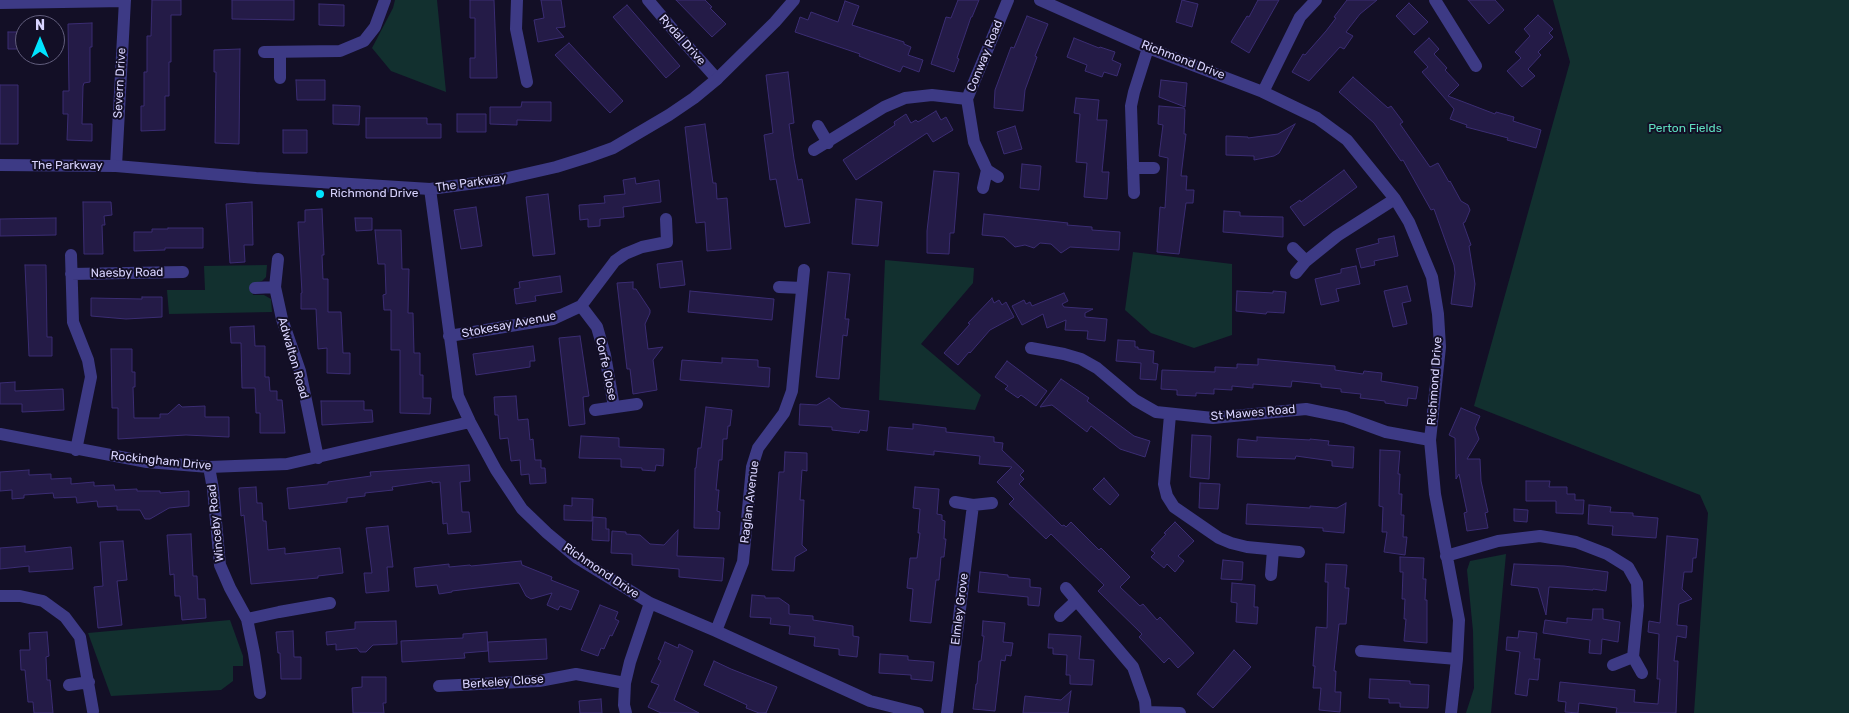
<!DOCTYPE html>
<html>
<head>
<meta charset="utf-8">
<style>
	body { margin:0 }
	#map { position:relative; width:1849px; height:713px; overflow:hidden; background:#130f26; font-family:Rubik,sans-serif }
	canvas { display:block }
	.north { position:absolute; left:15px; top:15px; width:50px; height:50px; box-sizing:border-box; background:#130f26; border:1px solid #625e7d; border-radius:50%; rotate:0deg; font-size:14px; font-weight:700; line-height:20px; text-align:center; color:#d9d4ff }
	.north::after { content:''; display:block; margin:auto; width:18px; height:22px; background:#00e5ff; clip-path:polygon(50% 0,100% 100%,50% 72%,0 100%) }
</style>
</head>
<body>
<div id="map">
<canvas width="1849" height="713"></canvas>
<div class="north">N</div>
</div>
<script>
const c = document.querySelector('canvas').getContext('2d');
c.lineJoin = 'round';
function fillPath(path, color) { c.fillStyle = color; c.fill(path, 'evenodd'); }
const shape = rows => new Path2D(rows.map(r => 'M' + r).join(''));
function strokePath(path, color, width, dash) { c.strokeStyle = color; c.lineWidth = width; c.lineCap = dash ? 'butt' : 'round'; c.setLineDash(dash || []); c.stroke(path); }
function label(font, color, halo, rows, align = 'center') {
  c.font = font + ' Rubik,sans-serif'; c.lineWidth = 4; c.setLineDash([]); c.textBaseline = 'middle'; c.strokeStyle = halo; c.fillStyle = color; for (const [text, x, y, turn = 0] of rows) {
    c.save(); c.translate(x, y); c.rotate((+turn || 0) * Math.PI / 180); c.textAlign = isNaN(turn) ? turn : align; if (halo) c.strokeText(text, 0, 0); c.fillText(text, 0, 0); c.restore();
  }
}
const green = shape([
	[395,0,437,0,446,92,391,71,372,48,393,8],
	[1553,0,1849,0,1849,713,1694,713,1708,513,1700,495,1474,406,1570,62],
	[1133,252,1232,264,1232,335,1194,348,1151,333,1125,310],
	[885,260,974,268,973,283,921,344,981,395,975,410,879,400],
	[267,265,266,277,262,281,251,284,253,295,264,295,271,299,272,312,169,314,167,290,205,290,204,266],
	[1506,554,1491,713,1466,713,1474,688,1473,631,1467,570,1470,561],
	[230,620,243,656,243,666,233,666,233,681,221,690,111,696,88,633]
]);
const building = shape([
	[152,0,181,0,181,15,171,15,171,62,169,62,169,96,165,96,165,130,141,131,141,106,144,106,144,72,147,72,147,36,151,36,152,0],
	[232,0,294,0,294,20,232,19,232,0],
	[470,0,494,0,497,78,470,78,470,58,475,58,475,18,470,18,470,0],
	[541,0,561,0,565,27,556,28,564,37,538,42,534,20,544,18,541,0],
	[676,0,705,0,712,7,710,8,726,24,712,37,676,0],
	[958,0,979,0,972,17,971,17,957,58,959,59,954,72,931,64,946,17,951,18,958,0],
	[1182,0,1198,4,1192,27,1176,22,1182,0],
	[1258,0,1279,0,1249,53,1231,42,1247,16,1249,17,1258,0],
	[1347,0,1377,0,1360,14,1346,32,1353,36,1344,49,1340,47,1309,81,1292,72,1303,54,1305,55,1326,31,1336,18,1334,17,1347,0],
	[1468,0,1495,0,1504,10,1489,24,1468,0],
	[845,1,859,6,852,25,904,42,904,44,911,47,908,55,923,60,919,72,903,66,900,72,859,56,860,54,795,32,800,17,808,20,811,12,838,22,845,1],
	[1409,3,1428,22,1414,35,1396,16,1409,3],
	[319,4,344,5,344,26,319,25,319,4],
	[627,5,680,66,666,78,613,17,627,5],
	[1538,15,1553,29,1549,33,1553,37,1538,52,1541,55,1528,69,1535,76,1522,87,1507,71,1521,58,1515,52,1530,36,1524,29,1538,15],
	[1027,16,1048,24,1035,56,1037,57,1025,90,1023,111,994,108,995,90,1011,47,1014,48,1027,16],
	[92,23,92,47,90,47,90,82,84,83,83,86,82,124,92,124,92,141,67,140,68,114,63,114,63,91,69,91,68,24,92,23],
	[8,32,25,32,25,49,8,49,8,32],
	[1074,38,1099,48,1100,47,1115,52,1112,60,1121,64,1117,76,1104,72,1102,77,1085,71,1087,65,1067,57,1074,38],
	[1429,38,1439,49,1434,54,1447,68,1445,70,1459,85,1448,96,1495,114,1496,112,1514,117,1513,121,1541,130,1536,148,1507,140,1508,138,1466,127,1467,125,1450,119,1454,109,1422,72,1428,67,1414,52,1429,38],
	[569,43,623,101,610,113,555,55,569,43],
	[240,49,239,144,215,143,216,72,214,72,214,50,240,49],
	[788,72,794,123,789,124,794,159,798,180,802,179,810,223,785,227,776,179,770,180,764,135,773,133,766,75,788,72],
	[1353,77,1388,108,1391,106,1403,122,1400,124,1430,167,1438,163,1449,182,1450,181,1461,201,1468,205,1470,210,1465,222,1463,223,1471,245,1469,246,1475,284,1472,307,1451,304,1455,273,1454,265,1434,209,1431,210,1403,160,1401,161,1374,123,1339,92,1353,77],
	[296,80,325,80,325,100,297,100,296,80],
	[1161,80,1187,83,1185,107,1159,97,1161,80],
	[0,85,18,85,18,144,0,144,0,85],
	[1076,98,1099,100,1097,120,1107,120,1102,172,1109,172,1107,199,1084,197,1087,163,1076,162,1080,114,1074,113,1076,98],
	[522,102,551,102,551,121,517,120,517,125,490,124,490,107,521,107,522,102],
	[333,105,360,106,359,125,333,124,333,105],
	[1159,106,1184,108,1185,110,1184,134,1186,134,1181,176,1187,176,1186,190,1194,190,1193,203,1186,203,1179,254,1157,252,1160,207,1165,208,1168,158,1159,156,1163,125,1158,124,1159,106],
	[936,111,941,120,946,117,953,130,933,142,927,133,856,180,843,160,895,125,894,122,906,114,911,123,916,120,918,122,936,111],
	[457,114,486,114,486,132,457,132,457,114],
	[366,118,427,118,427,124,441,124,441,138,366,138,366,118],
	[705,124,713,183,716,183,717,199,727,198,731,249,707,251,705,222,696,223,685,127,705,124],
	[1295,124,1279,153,1274,156,1254,160,1254,156,1226,155,1226,136,1248,137,1248,138,1278,134,1295,124],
	[1015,126,1022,149,1004,154,997,132,1015,126],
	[283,130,307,130,307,153,283,153,283,130],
	[1022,164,1041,166,1039,190,1020,188,1022,164],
	[1344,170,1357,187,1304,226,1290,207,1300,200,1301,202,1344,170],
	[934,171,959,173,954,233,950,233,949,254,927,253,927,231,934,171],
	[635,178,636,184,659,180,661,202,623,207,624,217,600,219,600,226,588,227,588,219,580,220,579,205,605,203,604,196,625,194,623,180,635,178],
	[548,194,555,254,533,256,526,197,548,194],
	[856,199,882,202,878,246,852,244,856,199],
	[83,202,111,202,112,215,104,216,105,225,102,225,103,254,84,254,83,202],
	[252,202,253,245,244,245,245,262,230,263,226,204,252,202],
	[476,207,482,246,461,249,454,210,476,207],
	[322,209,324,255,322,255,323,279,328,279,328,312,341,312,343,353,350,353,350,374,327,373,327,348,318,349,316,309,301,309,301,293,302,293,298,222,305,222,305,210,322,209],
	[1224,211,1240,212,1240,216,1283,217,1283,237,1223,232,1224,211],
	[984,214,1068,223,1067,225,1092,227,1092,230,1120,232,1119,250,1070,247,1061,253,1051,244,1040,243,1034,248,1025,245,1015,247,1004,237,982,235,984,214],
	[56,218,56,235,0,236,0,219,56,218],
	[355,218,372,218,372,230,356,231,355,218],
	[168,228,203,228,203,248,165,248,165,250,134,251,134,232,152,232,152,229,168,229,168,228],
	[375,230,401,230,402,269,409,269,408,313,413,313,414,353,420,353,420,375,423,375,423,398,431,398,430,414,400,413,400,350,391,350,391,310,384,310,383,295,386,294,385,264,378,264,375,230],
	[1394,236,1398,256,1374,261,1375,265,1361,268,1356,249,1379,243,1378,239,1394,236],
	[682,261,685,285,660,288,657,264,682,261],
	[25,265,46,265,47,337,52,337,52,356,29,356,25,265],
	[1356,266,1360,284,1336,289,1339,301,1321,305,1315,279,1341,273,1341,269,1356,266],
	[828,272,850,274,845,319,849,319,847,336,843,335,839,379,816,377,828,272],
	[560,276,562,292,535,296,536,301,516,304,514,289,520,288,519,282,560,276],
	[633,282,633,289,636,289,650,310,650,313,645,324,648,349,663,347,653,360,657,390,633,394,630,369,627,369,617,283,633,282],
	[1407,286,1411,301,1402,303,1407,324,1393,327,1384,291,1407,286],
	[690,291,774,299,772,320,688,312,690,291],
	[1237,291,1273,293,1273,291,1286,292,1284,313,1267,312,1266,314,1236,311,1237,291],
	[1064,293,1068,301,1062,304,1064,307,1093,309,1085,313,1085,317,1107,319,1105,341,1087,339,1088,331,1065,330,1066,320,1047,328,1043,314,1022,325,1012,306,1024,300,1026,304,1030,302,1032,306,1064,293],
	[142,297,162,297,162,317,126,319,91,316,91,298,142,299,142,297],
	[992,298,994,303,999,300,1002,305,1006,302,1014,317,990,330,970,353,969,352,958,365,944,353,970,324,968,323,992,298],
	[254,326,255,346,265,346,265,377,269,377,270,391,277,391,277,400,282,400,285,433,260,433,260,413,256,413,255,388,242,388,241,343,231,343,230,327,254,326],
	[580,336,589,396,583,397,585,424,569,426,559,338,580,336],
	[1118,340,1135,341,1135,347,1138,347,1138,349,1154,351,1153,363,1158,364,1156,380,1140,379,1141,363,1116,361,1118,340],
	[533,346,535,361,530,361,530,367,476,375,473,354,533,346],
	[111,349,132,349,132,372,135,372,135,387,133,387,134,418,160,418,160,414,168,414,179,404,182,407,205,406,205,417,229,417,229,437,186,435,118,439,118,408,112,408,111,349],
	[722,358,758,360,758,367,770,368,769,387,680,380,682,360,722,363,722,358],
	[1258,359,1335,366,1335,370,1363,374,1364,371,1382,373,1381,381,1418,387,1416,399,1408,398,1407,406,1385,403,1385,401,1360,398,1361,394,1341,392,1341,389,1321,387,1321,384,1292,381,1291,387,1253,384,1253,388,1232,386,1232,390,1214,389,1214,394,1196,393,1196,396,1177,395,1177,390,1161,389,1162,370,1215,372,1215,367,1237,368,1237,364,1258,365,1258,359],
	[1007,361,1047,391,1036,406,1021,395,1018,398,1005,389,1008,386,995,377,1007,361],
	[1061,379,1089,398,1087,401,1134,436,1150,441,1145,457,1120,449,1091,426,1087,432,1052,405,1040,407,1061,379],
	[15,382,15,391,63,389,64,410,22,412,22,404,0,404,0,383,15,382],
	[516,396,518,420,528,419,530,440,533,439,535,460,541,460,541,468,545,468,546,483,530,484,529,474,521,475,520,460,511,461,508,438,500,439,498,415,495,415,494,397,516,396],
	[829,398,841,408,869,411,867,431,860,430,859,433,832,430,832,427,799,425,800,404,817,405,829,398],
	[321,401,364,401,364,410,372,410,373,422,322,425,321,401],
	[706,407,732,410,730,426,728,426,727,439,723,439,722,460,719,460,716,490,719,490,717,511,720,512,719,529,694,528,695,468,696,468,698,448,701,448,706,407],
	[1461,408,1480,416,1475,428,1479,439,1467,459,1480,459,1481,481,1488,512,1485,513,1488,528,1467,531,1464,513,1467,512,1459,474,1456,479,1455,438,1449,435,1461,408],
	[913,424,946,428,946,432,994,437,994,442,1003,443,1002,450,1024,471,1020,475,1024,479,1019,484,1062,526,1064,525,1066,527,1071,522,1099,550,1101,548,1130,577,1120,587,1140,606,1143,604,1157,620,1160,617,1194,653,1178,668,1169,658,1164,663,1139,637,1142,634,1098,591,1104,585,1051,534,1046,539,1009,504,1014,499,997,482,1012,467,979,464,980,456,934,451,934,455,887,450,889,427,913,429,913,424],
	[1192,435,1211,436,1209,479,1190,477,1192,435],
	[581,436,619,438,619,447,664,449,663,466,656,465,655,471,642,470,642,468,621,467,621,459,579,458,581,436],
	[1257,437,1310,440,1310,439,1329,441,1328,445,1354,447,1353,468,1332,466,1332,461,1296,456,1295,459,1237,457,1238,439,1257,441,1257,437],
	[1380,450,1400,451,1398,474,1400,474,1399,494,1402,494,1401,515,1404,515,1403,537,1407,537,1405,555,1384,552,1387,532,1382,532,1383,507,1379,506,1380,450],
	[785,452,807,453,807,471,802,470,800,500,804,500,802,545,807,550,795,557,794,571,772,570,779,472,784,472,785,452],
	[469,465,470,481,460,482,462,512,469,512,471,532,448,534,447,523,443,524,440,482,432,483,432,481,392,487,393,490,365,493,365,496,347,498,347,502,289,509,287,488,328,484,328,482,371,476,370,472,469,465],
	[29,470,29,475,51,474,51,479,71,478,71,484,94,482,94,486,114,485,115,490,137,489,137,491,160,491,160,493,189,491,189,506,169,508,150,519,145,519,140,510,117,510,117,506,98,507,97,501,77,503,76,497,54,498,53,493,24,495,24,498,12,499,12,490,0,491,0,472,29,470],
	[1104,478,1119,495,1110,505,1093,489,1104,478],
	[1526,481,1550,481,1549,487,1567,487,1567,494,1575,494,1575,500,1584,500,1583,514,1556,513,1556,501,1526,501,1526,481],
	[1200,483,1220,484,1218,509,1199,508,1200,483],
	[256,487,257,503,262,503,263,521,266,521,268,550,285,548,285,554,340,548,343,573,318,576,318,578,251,584,244,515,241,516,239,488,256,487],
	[915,487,939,489,937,514,942,515,942,520,945,521,944,539,946,539,944,557,941,557,939,580,936,580,931,623,910,621,913,589,907,588,910,558,917,558,920,533,918,533,920,509,913,508,915,487],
	[572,498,593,499,592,521,564,520,564,505,572,506,572,498],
	[1346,503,1344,533,1323,531,1323,528,1246,524,1247,504,1310,508,1310,506,1337,508,1346,503],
	[1589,505,1611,507,1610,512,1633,513,1633,516,1658,518,1656,538,1612,535,1613,526,1588,524,1589,505],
	[1514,509,1528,510,1527,522,1514,521,1514,509],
	[593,517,606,518,606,529,609,529,609,541,592,540,593,517],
	[1175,522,1194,541,1178,556,1184,561,1175,572,1167,564,1164,568,1151,557,1155,553,1151,550,1166,534,1164,533,1175,522],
	[388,526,393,567,387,567,389,591,366,593,364,573,372,573,366,528,388,526],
	[678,530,677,556,724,558,722,581,679,577,679,569,632,565,632,554,611,553,612,531,626,532,626,534,640,535,650,544,664,545,678,530],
	[191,534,193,576,197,576,198,599,205,599,206,618,182,620,180,596,175,596,174,574,170,575,167,535,191,534],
	[1667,536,1698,539,1696,558,1693,558,1692,572,1684,572,1682,589,1692,599,1679,604,1677,625,1687,626,1686,638,1677,636,1674,661,1678,661,1676,713,1616,713,1617,708,1579,703,1578,713,1565,712,1566,702,1558,701,1560,682,1635,690,1634,702,1658,704,1660,679,1657,679,1659,634,1648,632,1649,621,1660,623,1667,536],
	[123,541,127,580,117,581,122,625,98,628,94,587,103,586,100,542,123,541],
	[25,546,25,552,71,547,73,569,29,572,29,566,0,569,0,548,25,546],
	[1400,557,1424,558,1423,579,1426,579,1425,600,1427,600,1427,643,1404,641,1406,619,1404,619,1405,599,1402,599,1403,572,1400,572,1400,557],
	[1223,560,1243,562,1242,580,1221,579,1223,560],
	[521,561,522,565,552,577,551,580,579,591,571,610,560,606,558,610,547,605,552,593,531,599,526,596,519,583,452,591,452,592,439,594,437,585,416,587,414,568,449,564,449,567,470,565,471,566,521,561],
	[1326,564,1347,565,1345,588,1349,588,1346,624,1339,624,1334,671,1336,671,1335,692,1341,692,1340,712,1319,710,1321,688,1313,688,1315,666,1313,666,1316,627,1327,628,1328,582,1325,582,1326,564],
	[1514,564,1564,566,1608,572,1606,591,1593,589,1593,590,1549,587,1546,615,1538,588,1511,585,1514,564],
	[980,572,1008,575,1008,577,1030,579,1030,587,1041,588,1039,606,1028,605,1028,597,978,592,980,572],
	[1232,583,1255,585,1254,607,1258,607,1257,624,1236,622,1237,603,1231,602,1232,583],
	[752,595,765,596,765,598,779,598,789,605,789,614,813,616,813,620,853,626,853,636,859,637,857,657,839,655,839,649,814,646,815,637,789,634,790,626,770,624,771,618,750,617,752,595],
	[600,605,618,612,615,619,619,621,612,636,610,635,604,649,601,648,598,656,581,650,600,605],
	[1593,609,1603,609,1603,619,1620,622,1618,642,1602,639,1601,654,1589,653,1590,640,1543,633,1545,620,1567,623,1567,618,1592,620,1593,609],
	[396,621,397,644,373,645,366,652,360,652,357,648,336,650,336,644,327,645,326,632,355,629,355,622,396,621],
	[983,621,1005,623,1003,642,1013,643,1011,656,1006,655,1005,661,1001,660,995,711,973,709,976,684,977,684,979,661,981,661,984,636,982,636,983,621],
	[293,631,294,657,301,657,301,679,281,679,280,653,278,653,276,632,293,631],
	[1519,631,1537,633,1534,659,1540,659,1538,680,1529,679,1527,696,1515,694,1520,652,1506,650,1507,637,1518,638,1519,631],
	[47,632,49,656,46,657,47,680,50,680,53,713,34,713,33,702,28,702,25,670,21,670,20,650,30,650,29,633,47,632],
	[487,632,488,651,464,653,465,658,402,662,401,641,463,638,463,634,487,632],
	[1049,634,1081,636,1079,659,1094,660,1092,685,1070,684,1070,675,1066,675,1067,655,1053,654,1053,648,1048,648,1049,634],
	[546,639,547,659,489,662,488,642,546,639],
	[665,642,678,648,679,644,693,651,674,700,699,713,661,713,648,707,659,685,651,682,661,661,658,659,665,642],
	[1234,650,1251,667,1213,708,1197,694,1234,650],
	[880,654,908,656,908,660,934,662,932,681,911,679,911,675,879,673,880,654],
	[714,661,731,669,777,687,766,713,759,713,746,708,747,705,704,685,714,661],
	[362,677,386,677,386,703,383,703,384,713,353,713,352,688,362,687,362,677],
	[1370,679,1410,681,1410,684,1429,685,1428,708,1400,707,1400,703,1389,703,1389,699,1369,698,1370,679],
	[1071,691,1068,713,1023,713,1025,696,1061,700,1071,691],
	[601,699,602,713,580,713,579,701,601,699]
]);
const minor = shape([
	[517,0,516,29,527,82],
	[648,0,675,32,717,79],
	[1040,0,1148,48,1263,92,1317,118,1347,140,1395,199,1409,222,1432,277,1438,314,1440,347,1430,440,1435,494,1459,620,1457,659,1451,713],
	[1435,0,1476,66],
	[0,3,125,1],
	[264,52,340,51,364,41,375,27,385,0],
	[280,78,280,52],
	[1263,92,1300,17,1316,0],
	[818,126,828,143],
	[814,150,884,107,905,98,932,95,967,99],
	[116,166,125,0],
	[1133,168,1154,168],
	[987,170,974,142,967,99,1008,0],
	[983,188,987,170,998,177],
	[430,189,458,396,470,422,496,470,522,509,547,533,577,558,650,603,716,631,870,701,918,713],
	[1134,193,1131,106,1134,92,1148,48],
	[1293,248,1306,261],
	[71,255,73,322,88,360,91,377,76,450],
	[278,259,275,287,282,319,300,371,318,458],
	[1296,273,1306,261,1337,236,1395,199],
	[71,274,183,272],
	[779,287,802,288],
	[255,288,275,287],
	[581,306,597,327,605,355,614,407],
	[449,336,553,319,581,306,615,261,625,254,642,247,667,242,666,219],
	[1031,348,1064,354,1081,359,1097,368,1135,400,1156,412,1213,418,1306,409,1345,417,1386,432,1430,440],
	[595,410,637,404],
	[1170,415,1164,484,1167,496,1174,507,1219,538,1231,543,1247,547,1299,552],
	[0,434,147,462,209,467,287,464,470,422],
	[209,467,213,489,220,565,230,588,247,619,254,653,260,693],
	[955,502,973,505,992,503],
	[1446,556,1498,541,1540,536,1576,542,1607,554,1628,567,1637,583,1638,606,1633,657],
	[1271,575,1273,550],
	[1066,588,1133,667,1145,701,1146,713],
	[0,596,20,596,43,601,65,617,80,637,93,711],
	[1060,616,1076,601],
	[247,619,279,612,330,603],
	[716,631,743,562,752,467,758,448,784,413,792,391,804,270],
	[1361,651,1457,659],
	[1613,665,1633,657,1642,673],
	[69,685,89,682],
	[439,686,539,681,576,674,625,683],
	[1146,712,1180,713],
	[626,713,624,705,625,683,630,662,650,603],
	[947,713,973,505]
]);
const tertiary = shape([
	[0,165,116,166,256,178,430,189,499,180,556,167,588,157,613,148,669,115,694,98,717,79,775,22,794,0]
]);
const markers = [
	[320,194,5,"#00e5ff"]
];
const streetNames = [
	["Rydal Drive",682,40,48],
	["Conway Road",985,56,-68],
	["Richmond Drive",1183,60,21],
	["Severn Drive",120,83,-87],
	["The Parkway",67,166],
	["The Parkway",471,183,-8],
	["Naesby Road",127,273,-1],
	["Stokesay Avenue",509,325,-11],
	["Adwalton Road",293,358,74],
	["Corfe Close",606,369,78],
	["Richmond Drive",1435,381,-86],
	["St Mawes Road",1253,413,-5],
	["Rockingham Drive",161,461,6],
	["Raglan Avenue",750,502,-83],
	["Winceby Road",216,523,-96],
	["Richmond Drive",601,571,34],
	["Elmley Grove",960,609,-83],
	["Berkeley Close",503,682,-4]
];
const parkNames = [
	["Perton Fields",1685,129]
];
const poiNames = [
	["Richmond Drive",330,194]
];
fillPath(green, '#12302f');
fillPath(building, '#241b47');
strokePath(building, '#3b2d73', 1);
strokePath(minor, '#3d3a85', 12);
strokePath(tertiary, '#3d3a85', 12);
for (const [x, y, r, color] of markers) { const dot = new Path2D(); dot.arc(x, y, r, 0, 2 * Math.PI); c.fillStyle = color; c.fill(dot); strokePath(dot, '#130f26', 2); }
label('12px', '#d9d4ff', '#130f26', streetNames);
label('12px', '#5fe0c0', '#130f26', parkNames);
label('12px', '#d9d4ff', '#130f26', poiNames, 'left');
</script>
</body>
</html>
